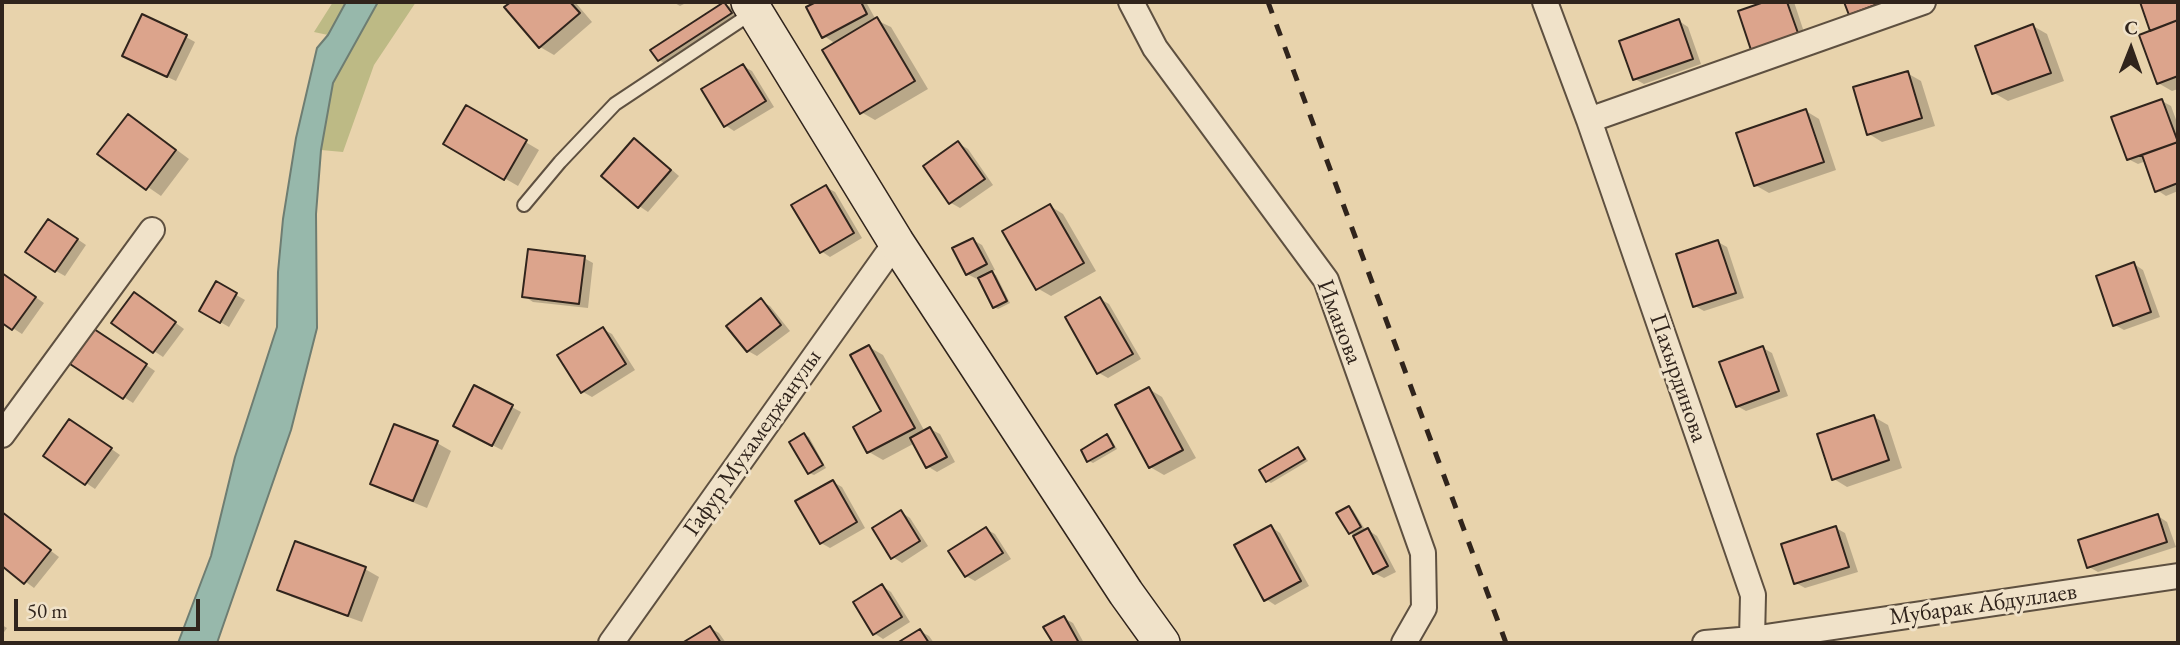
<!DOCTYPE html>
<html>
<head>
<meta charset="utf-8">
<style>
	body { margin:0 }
	#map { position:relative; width:2180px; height:645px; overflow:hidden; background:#e8d3ac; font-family:"EB Garamond",serif }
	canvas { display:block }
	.frame { position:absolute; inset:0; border:4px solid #30241c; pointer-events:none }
	.north { position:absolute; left:2096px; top:14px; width:70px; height:70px; -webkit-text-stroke:5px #f0e2c9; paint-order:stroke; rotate:1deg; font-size:19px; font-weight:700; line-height:28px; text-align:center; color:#30241c }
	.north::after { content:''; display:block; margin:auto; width:24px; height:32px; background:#30241c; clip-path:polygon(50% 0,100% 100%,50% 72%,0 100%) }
	.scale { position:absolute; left:14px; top:599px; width:186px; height:32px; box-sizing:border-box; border:4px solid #30241c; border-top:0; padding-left:9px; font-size:21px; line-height:24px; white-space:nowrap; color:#30241c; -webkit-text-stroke:5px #f0e2c9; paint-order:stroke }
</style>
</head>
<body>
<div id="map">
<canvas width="2180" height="645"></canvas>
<div class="frame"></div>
<div class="north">С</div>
<div class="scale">50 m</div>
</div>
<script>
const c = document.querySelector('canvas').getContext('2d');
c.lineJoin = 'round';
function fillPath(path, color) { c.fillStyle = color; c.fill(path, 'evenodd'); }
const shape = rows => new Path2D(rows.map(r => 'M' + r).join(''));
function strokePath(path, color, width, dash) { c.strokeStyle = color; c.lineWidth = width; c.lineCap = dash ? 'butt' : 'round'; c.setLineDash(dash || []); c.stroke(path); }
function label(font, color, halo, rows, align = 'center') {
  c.font = font + ' "EB Garamond",serif'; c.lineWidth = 6; c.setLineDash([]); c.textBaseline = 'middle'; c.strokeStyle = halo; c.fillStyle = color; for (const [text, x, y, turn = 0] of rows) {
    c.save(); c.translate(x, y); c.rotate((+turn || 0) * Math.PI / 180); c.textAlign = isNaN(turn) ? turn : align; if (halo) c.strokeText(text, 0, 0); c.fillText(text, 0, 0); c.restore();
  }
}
const green = shape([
	[333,2,346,2,328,35,314,32],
	[378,2,416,2,374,65,343,152,321,150,333,83]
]);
const water = shape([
	[346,2,378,2,333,83,321,150,316,214,317,328,291,430,217,643,178,643,211,556,235,457,277,327,278,272,283,219,296,138,317,48,328,35,346,2]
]);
const shadow = shape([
	[513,2,575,2,592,22,554,55,540,47,507,7],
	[673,2,688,2,680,6],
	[814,2,866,2,876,20,891,27,928,89,875,120,861,112,836,44,824,36,817,3],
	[1769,2,1794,2,1806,38,1762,54,1740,12],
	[1846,2,1905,2,1860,19,1850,13],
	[2146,2,2178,2,2178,89,2172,91,2158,83,2153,32,2142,3],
	[725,4,734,9,740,18,668,65,659,60],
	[1679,21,1688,27,1701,64,1644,84,1635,79],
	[2033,26,2047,34,2064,81,2008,101,1994,93],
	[186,37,195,42,176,81,133,61],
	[743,66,752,71,774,107,734,131,725,125],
	[1907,73,1921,81,1935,126,1882,142,1869,134],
	[2162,101,2171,106,2178,125,2178,191,2166,196,2157,190,2146,161,2138,164,2128,159],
	[466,107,539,150,518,186,445,144],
	[1806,111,1819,119,1836,170,1769,193,1755,185],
	[142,124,189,159,161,196,100,154],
	[634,140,643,145,679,176,648,212,639,206],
	[958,143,968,149,993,185,960,208,951,203],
	[826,187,835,192,862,238,830,257,821,251],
	[1050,206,1063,214,1096,271,1051,296,1037,288],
	[58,226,86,245,65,276,56,271],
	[973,240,982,245,995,270,990,272,996,275,1010,303,998,309,994,307,980,278,977,279,967,274],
	[1718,242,1727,247,1744,298,1704,311,1695,306],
	[584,258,593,263,588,308,533,302,524,296],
	[2134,264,2143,270,2160,317,2124,330,2115,325],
	[2,274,44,303,22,334,2,321],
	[217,284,245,300,229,327,201,311],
	[143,299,184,329,163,357,154,351],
	[1100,299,1109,304,1141,359,1108,378,1099,373],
	[761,301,770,306,790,331,757,356,748,351],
	[603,329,612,334,635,370,592,397,583,392],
	[104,336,155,371,133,403,73,364],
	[869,347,883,355,925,432,930,429,940,434,955,462,937,472,927,466,915,443,883,460,869,452,855,427,883,412],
	[1763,348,1772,353,1788,396,1746,411,1737,406],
	[475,387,521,412,502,450,464,431],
	[1149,389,1162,397,1196,458,1164,475,1150,467],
	[1874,417,1888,425,1902,468,1847,487,1834,479],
	[79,426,120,455,95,489,46,456],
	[804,435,809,437,826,468,814,475,809,473],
	[1107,436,1111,439,1117,449,1093,463,1089,461],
	[437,443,451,451,427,508,385,491,372,483],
	[1298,449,1302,452,1308,461,1271,483,1267,481],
	[833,482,842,487,865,528,830,548,821,543],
	[1349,508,1353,510,1366,531,1368,530,1377,536,1396,572,1384,578,1374,573,1355,536,1350,533],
	[901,512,910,518,928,546,902,563,893,557],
	[2,514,59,557,34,588,2,564],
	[2158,516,2167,522,2176,547,2098,572,2089,567],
	[1271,527,1280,533,1309,586,1275,605,1266,599],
	[1836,528,1845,533,1858,572,1805,588,1796,583],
	[986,529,995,534,1011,559,975,581,966,576],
	[296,543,365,569,379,577,362,622,292,597,279,589],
	[882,586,891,592,910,622,883,639,874,633],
	[1064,618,1073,623,1084,643,1055,643,1046,628],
	[2,625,7,628,2,635],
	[710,628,719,633,726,643,685,643],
	[920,631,929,636,934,643,900,643]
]);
const building = shape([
	[511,2,570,2,580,13,539,48,504,7,511,2],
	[724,2,732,13,658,61,650,50,724,2],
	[816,2,861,2,867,14,822,38,806,7,816,2],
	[1764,2,1787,2,1798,33,1751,50,1738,11,1764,2],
	[1844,2,1883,2,1849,15,1844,2],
	[2140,2,2178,2,2178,20,2150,31,2140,2],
	[142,14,187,35,167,77,122,56,142,14],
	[877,17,915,81,860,114,822,50,877,17],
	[1679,19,1693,59,1633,80,1619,41,1679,19],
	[2178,20,2178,76,2157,84,2139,35,2178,20],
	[2033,24,2051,73,1992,94,1975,46,2033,24],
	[743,64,766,101,724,127,701,89,743,64],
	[1908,71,1922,118,1867,135,1853,87,1908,71],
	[2162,99,2178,142,2127,160,2111,117,2162,99],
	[466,105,527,140,504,180,443,144,466,105],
	[1806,109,1824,162,1754,186,1736,133,1806,109],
	[128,114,176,150,146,190,97,154,128,114],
	[634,138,671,170,638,208,601,176,634,138],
	[958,141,985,179,949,204,923,166,958,141],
	[2178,142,2178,183,2155,192,2142,155,2178,142],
	[826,185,854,233,820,253,791,205,826,185],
	[1050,204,1084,263,1036,290,1002,231,1050,204],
	[48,219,78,239,55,272,25,252,48,219],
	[973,238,987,264,966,275,952,248,973,238],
	[1718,240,1736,293,1693,307,1676,254,1718,240],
	[528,249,585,256,579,304,522,297,528,249],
	[2134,262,2151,312,2113,326,2096,276,2134,262],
	[992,271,1007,301,993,308,978,278,992,271],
	[2,273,36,297,12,330,2,323,2,273],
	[216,281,237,293,220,323,199,311,216,281],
	[134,292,176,322,153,353,111,323,134,292],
	[1100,297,1133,354,1097,374,1065,317,1100,297],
	[761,298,781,325,747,352,726,326,761,298],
	[603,327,626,364,581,393,557,355,603,327],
	[94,329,147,364,123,399,70,364,94,329],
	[869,345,915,428,867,453,853,427,881,411,850,355,869,345],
	[1763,346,1779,391,1736,407,1719,362,1763,346],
	[474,385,513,405,492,446,453,426,474,385],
	[1149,387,1183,450,1149,468,1115,405,1149,387],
	[1874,415,1889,460,1832,480,1817,434,1874,415],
	[69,419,112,448,85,485,43,456,69,419],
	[394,424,438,441,413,501,370,484,394,424],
	[930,427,947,457,926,468,910,438,930,427],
	[804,433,823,465,808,474,789,442,804,433],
	[1107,434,1114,447,1087,462,1081,450,1107,434],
	[1298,447,1305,459,1266,482,1259,470,1298,447],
	[833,480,857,522,820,544,795,501,833,480],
	[1349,506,1361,527,1349,534,1336,513,1349,506],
	[901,510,920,541,891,559,872,528,901,510],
	[2,512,51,550,24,584,2,566,2,512],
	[2158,514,2167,542,2087,568,2078,540,2158,514],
	[1271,525,1301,581,1264,601,1234,545,1271,525],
	[1836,526,1849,567,1794,584,1781,544,1836,526],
	[986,527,1003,553,965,577,948,551,986,527],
	[1368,528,1388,566,1373,574,1353,536,1368,528],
	[295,541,366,567,348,616,277,590,295,541],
	[882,584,902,617,873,635,853,602,882,584],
	[1064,616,1079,643,1053,643,1043,627,1064,616],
	[710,626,721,643,682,643,710,626],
	[920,629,929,643,897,643,920,629]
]);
const service = shape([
	[524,205,560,162,615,104,752,13]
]);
const minor = shape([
	[1131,2,1155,48,1326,280,1423,553,1424,608,1404,643],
	[1545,2,1589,120,1753,595,1752,639],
	[1589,120,1923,2],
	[2,435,152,230],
	[611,643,896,242],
	[1705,643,1752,639,2178,576]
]);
const secondary = shape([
	[749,2,896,242,1126,593,1162,643]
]);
const rail = shape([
	[1268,2,1506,643]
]);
const streetNames = [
	["Иманова",1339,322,69],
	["Пахырдинова",1678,378,71],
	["Гафур Мухамеджанулы",753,443,-55],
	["Мубарак Абдуллаев",1983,605,-8]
];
fillPath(green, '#bdba85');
fillPath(water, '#97b8ab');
strokePath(water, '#6e7d72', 2);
fillPath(shadow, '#0003');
fillPath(building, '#dca48c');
strokePath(building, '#30241c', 2);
strokePath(service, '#5e5040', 16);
strokePath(minor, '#5e5040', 28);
strokePath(secondary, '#30241c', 38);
strokePath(service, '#f0e2c9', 12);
strokePath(minor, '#f0e2c9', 24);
strokePath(secondary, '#f0e2c9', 35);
strokePath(rail, '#30241c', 5, [12, 12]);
label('24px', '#30241c', '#f0e2c9', streetNames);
</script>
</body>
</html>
